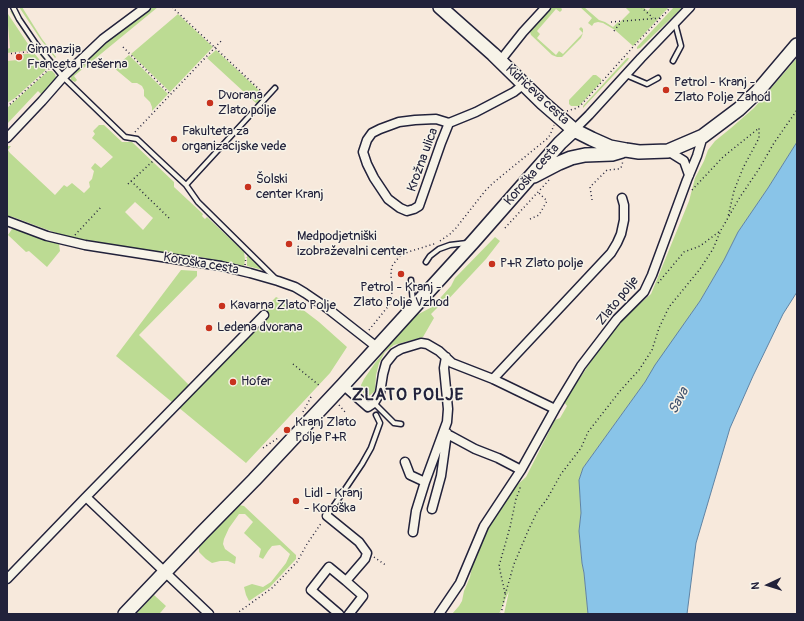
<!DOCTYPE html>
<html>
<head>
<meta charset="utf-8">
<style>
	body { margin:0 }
	#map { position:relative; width:804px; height:621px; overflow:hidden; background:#f7e9dc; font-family:Pangolin,sans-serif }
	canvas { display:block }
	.frame { position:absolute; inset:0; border:8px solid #22223b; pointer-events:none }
	.north { position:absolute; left:748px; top:565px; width:40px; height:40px; -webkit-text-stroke:3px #f7f3e8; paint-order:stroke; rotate:266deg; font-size:11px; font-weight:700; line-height:16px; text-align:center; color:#22223b }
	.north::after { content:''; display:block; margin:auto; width:14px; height:18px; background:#22223b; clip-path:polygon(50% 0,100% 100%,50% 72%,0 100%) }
</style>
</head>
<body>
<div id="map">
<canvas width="804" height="621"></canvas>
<div class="frame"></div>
<div class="north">N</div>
</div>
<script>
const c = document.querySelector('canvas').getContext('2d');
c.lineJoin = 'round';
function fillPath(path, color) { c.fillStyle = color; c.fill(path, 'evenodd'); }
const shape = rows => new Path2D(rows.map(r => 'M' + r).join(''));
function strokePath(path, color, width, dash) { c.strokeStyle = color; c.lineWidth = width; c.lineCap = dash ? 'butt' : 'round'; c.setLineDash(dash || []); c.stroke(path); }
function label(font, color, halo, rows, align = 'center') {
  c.font = font + ' Pangolin,sans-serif'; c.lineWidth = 3; c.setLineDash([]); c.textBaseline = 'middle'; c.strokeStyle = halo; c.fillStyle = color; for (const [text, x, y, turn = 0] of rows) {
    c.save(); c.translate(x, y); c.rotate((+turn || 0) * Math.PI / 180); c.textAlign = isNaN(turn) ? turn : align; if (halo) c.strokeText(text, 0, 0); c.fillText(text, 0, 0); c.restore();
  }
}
const built = shape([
	[7,13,29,46,31,68,7,84]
]);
const green = shape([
	[19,7,22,7,42,39,56,57,55,58,41,40],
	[153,7,158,7,74,76,77,80,75,82,71,80,71,77,92,56,111,38],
	[549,7,561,7,562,10,560,12,556,9,537,31,540,34,537,38,556,55,559,51,563,54,583,33,579,29,581,27,583,29,583,33,581,38,562,57,557,57,552,55,531,35,530,32,530,27],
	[580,7,584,7,599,20,605,22,613,27,618,22,619,23,630,12,625,7,643,7,648,11,651,7,669,7,633,46,615,30,603,23,598,22,594,23,592,26,588,23,592,18],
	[674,7,683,7,640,48,637,49,637,47],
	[10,11,13,12,38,49,49,63,47,64,46,62,35,49,24,33],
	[7,14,8,14,32,50,7,53,7,49,10,48],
	[178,14,213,47,170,92,131,54],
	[216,50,265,96,257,104,207,58],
	[34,53,47,69,15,98,7,103,7,61,18,60,18,55],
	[129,55,168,94,152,111,152,107,150,102,144,96,144,90,142,86,137,83,132,83,114,68],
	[627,58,629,58,628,60,583,108,583,106],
	[797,58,797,142,768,188,738,232,724,260,700,301,656,365,645,382,583,468,579,480,581,513,579,531,582,563,584,573,588,614,504,614,509,591,499,614,452,614,459,606,462,601,464,591,470,577,472,567,482,540,487,528,505,496,526,477,555,420,560,418,567,406,564,402,606,339,620,321,651,294,689,201,695,178,704,161,708,150,715,141,731,128,754,108],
	[48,71,52,71,55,74,56,78,55,81,42,95,38,91,7,124,7,108],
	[593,75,596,75,601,79,601,82,579,106,571,106,569,104,569,100],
	[99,125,104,125,122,142,132,142,174,182,174,187,203,214,202,216,205,219,207,217,244,252,245,260,244,266,200,257,149,251,81,240,64,236,13,217,7,216,7,146,11,146,8,150,10,153,55,195,64,185,67,187,72,183,84,193,90,187,89,182,92,179,94,171,91,168,95,163,101,168,113,157,92,138,95,134,93,131],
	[135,202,153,218,143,230,125,212],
	[14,226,59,244,60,251,47,267,29,251,26,252,8,235],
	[495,237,500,241,486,259,443,305,440,305,431,314,434,318,423,337,394,345,385,352,379,363,376,375,375,391,369,396,365,395,362,391,361,385,364,379,375,363,413,317,432,307,451,286,455,278],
	[247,255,263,270,247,266],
	[181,270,197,271,197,276,139,335,190,386,276,297,302,309,319,322,347,347,330,373,246,463,116,356],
	[239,505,244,506,296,555,296,559,270,587,249,601,246,595,244,587,252,584,263,587,271,582,286,563,290,554,280,545,272,546,268,551,263,559,259,557,261,549,244,533,253,522,245,514,239,514,229,528,224,539,223,544,225,549,236,557,235,564,228,561,220,561,212,563,206,559,199,552,199,547],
	[154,595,166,606,161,612,159,614,136,614]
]);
const water = shape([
	[797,142,797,292,783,314,753,376,730,428,696,543,687,614,588,614,584,573,582,563,579,531,581,513,579,480,583,468,645,382,655,365,700,301,724,260,738,232,768,188,797,142]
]);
const path = shape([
	[172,7,262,92],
	[641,7,653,18],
	[611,22,661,18],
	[614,31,621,22],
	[123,47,171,95],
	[7,54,35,51],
	[7,107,49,69],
	[567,111,577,108,581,105,632,48,671,7],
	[135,132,223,39],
	[131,181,169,218],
	[128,184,153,161],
	[692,190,723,157,759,128,759,138,743,168,734,191,728,217],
	[592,200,590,187,607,170,618,169,621,168,623,161],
	[530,219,539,215,547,201,537,191],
	[505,228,550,179],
	[75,235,101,207],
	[440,241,450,234,456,228,485,191,493,183,548,138,550,135,554,125],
	[245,265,246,257],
	[658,283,684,252,700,246,720,231],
	[369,330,390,304,392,298,391,272,392,266,395,262,400,256,408,252,437,243],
	[293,364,320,386],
	[339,405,345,412],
	[303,412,312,395],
	[263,448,278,438],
	[374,557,387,566],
	[505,593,499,566,510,527,516,499,520,489,520,486],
	[236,614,272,588,297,562,307,544,322,522],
	[501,614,505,595,514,564,528,531,537,512,547,499,561,474,581,448,588,432,620,391,639,370,652,350,659,328,669,307,700,269,713,249,721,230,740,197,759,169,774,143,797,110]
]);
const service = shape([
	[13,7,19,19,36,44,63,77,125,137,137,139,156,157,186,185,198,202,276,279],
	[673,61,681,46,675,23],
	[626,75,647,84,658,78],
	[186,185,275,88],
	[426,262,430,256,439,249,450,245,467,243],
	[411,280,413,303],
	[374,403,394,423,401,424],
	[327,516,362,464,371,448,380,423,376,415]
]);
const minor = shape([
	[500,61,523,32,546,7],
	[449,123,436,119,415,120,399,122,380,129,372,133,367,140,363,152,367,164,374,178,388,199,400,208,407,211,414,209,419,206,441,143,449,123,476,112,497,101,514,92,524,84],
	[574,130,589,115,641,58,690,7],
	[7,138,42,101,63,77,103,39,146,7],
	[668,151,684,161,689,175],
	[7,221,47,236,85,245,181,260,221,266,250,273,278,281,295,287,305,293,327,308,378,348],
	[493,379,611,253,617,243,621,234,624,220,624,205,622,198],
	[343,385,368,407,374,403,380,393,383,374,386,363,394,353,401,349,421,343,427,344,439,351,452,363,493,379,555,409],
	[443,433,451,436,475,449,498,458,521,470],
	[405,462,410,475,425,482],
	[432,509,441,476,447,433],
	[327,516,359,542,367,553,365,559,346,581,363,596,349,614],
	[413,532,416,511,425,482,447,422,448,409,444,368,446,357],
	[7,579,86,497],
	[209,614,86,497,264,315],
	[339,614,311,590,329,567,346,581],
	[439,614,460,583,484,526,521,470,555,409,581,366,617,319,644,292,652,275,687,180,697,156,703,136]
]);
const primary = shape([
	[440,7,493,54,543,103,574,130,592,139,610,147,626,150,639,152,668,151,703,136,739,109,758,91,797,45],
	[534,176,559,163,571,158,585,155,612,154,622,151],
	[125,614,202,533,254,480,343,385,473,242,560,143,574,130]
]);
const markers = [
	[19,57,4,"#c8321e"],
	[666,90,4,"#c8321e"],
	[210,103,4,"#c8321e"],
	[174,139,4,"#c8321e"],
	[248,187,4,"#c8321e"],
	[289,244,4,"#c8321e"],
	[492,264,4,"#c8321e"],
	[401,274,4,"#c8321e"],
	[222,306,4,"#c8321e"],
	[209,328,4,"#c8321e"],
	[233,382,4,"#c8321e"],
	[287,430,4,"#c8321e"],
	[296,501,4,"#c8321e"]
];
const poiNames = [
	["Gimnazija",27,50],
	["Franceta Prešerna",27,65],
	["Petrol - Kranj -",674,83],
	["Zlato Polje Zahod",674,98],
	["Dvorana",218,96],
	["Zlato polje",218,111],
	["Fakulteta za",182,132],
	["organizacijske vede",182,147],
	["Šolski",256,180],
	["center Kranj",256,195],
	["Medpodjetniški",297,237],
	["izobraževalni center",297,252],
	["P+R Zlato polje",500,264],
	["Petrol - Kranj -",401,288,"center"],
	["Zlato Polje Vzhod",401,303,"center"],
	["Kavarna Zlato Polje",230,306],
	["Ledena dvorana",217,328],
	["Hofer",241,382],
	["Kranj Zlato",295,423],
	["Polje P+R",295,438],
	["Lidl - Kranj",304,494],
	["- Koroška",304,509]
];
const streetNames = [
	["Kidričeva cesta",537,95,43],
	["Krožna ulica",423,160,-70],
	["Koroška cesta",532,175,-49],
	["Koroška cesta",201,264,10],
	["Zlato polje",618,301,-51]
];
const waterNames = [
	["Sava",679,401,-62]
];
const districtNames = [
	["ZLATO POLJE",408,396]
];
fillPath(built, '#f7dcce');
fillPath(green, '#bcdb93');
fillPath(water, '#89c4e8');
strokePath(water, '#6083a3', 1);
strokePath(service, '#22223b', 7);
strokePath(minor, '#22223b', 11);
strokePath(primary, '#22223b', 16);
strokePath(path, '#22223b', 1.5, [1, 3]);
strokePath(service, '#f7f3e8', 4);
strokePath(minor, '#f7f3e8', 8);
strokePath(primary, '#f7f3e8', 13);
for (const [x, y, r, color] of markers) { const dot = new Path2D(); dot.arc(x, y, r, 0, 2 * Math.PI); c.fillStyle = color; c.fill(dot); strokePath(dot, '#f7f3e8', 1.5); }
label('13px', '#22223b', '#f7f3e8', poiNames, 'left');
label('13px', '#22223b', '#f7f3e8', streetNames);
label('italic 14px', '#41536f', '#f7f3e8', waterNames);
c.letterSpacing = '1px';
label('bold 17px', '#22223b', '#f7f3e8', districtNames);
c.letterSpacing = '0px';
</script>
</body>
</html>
